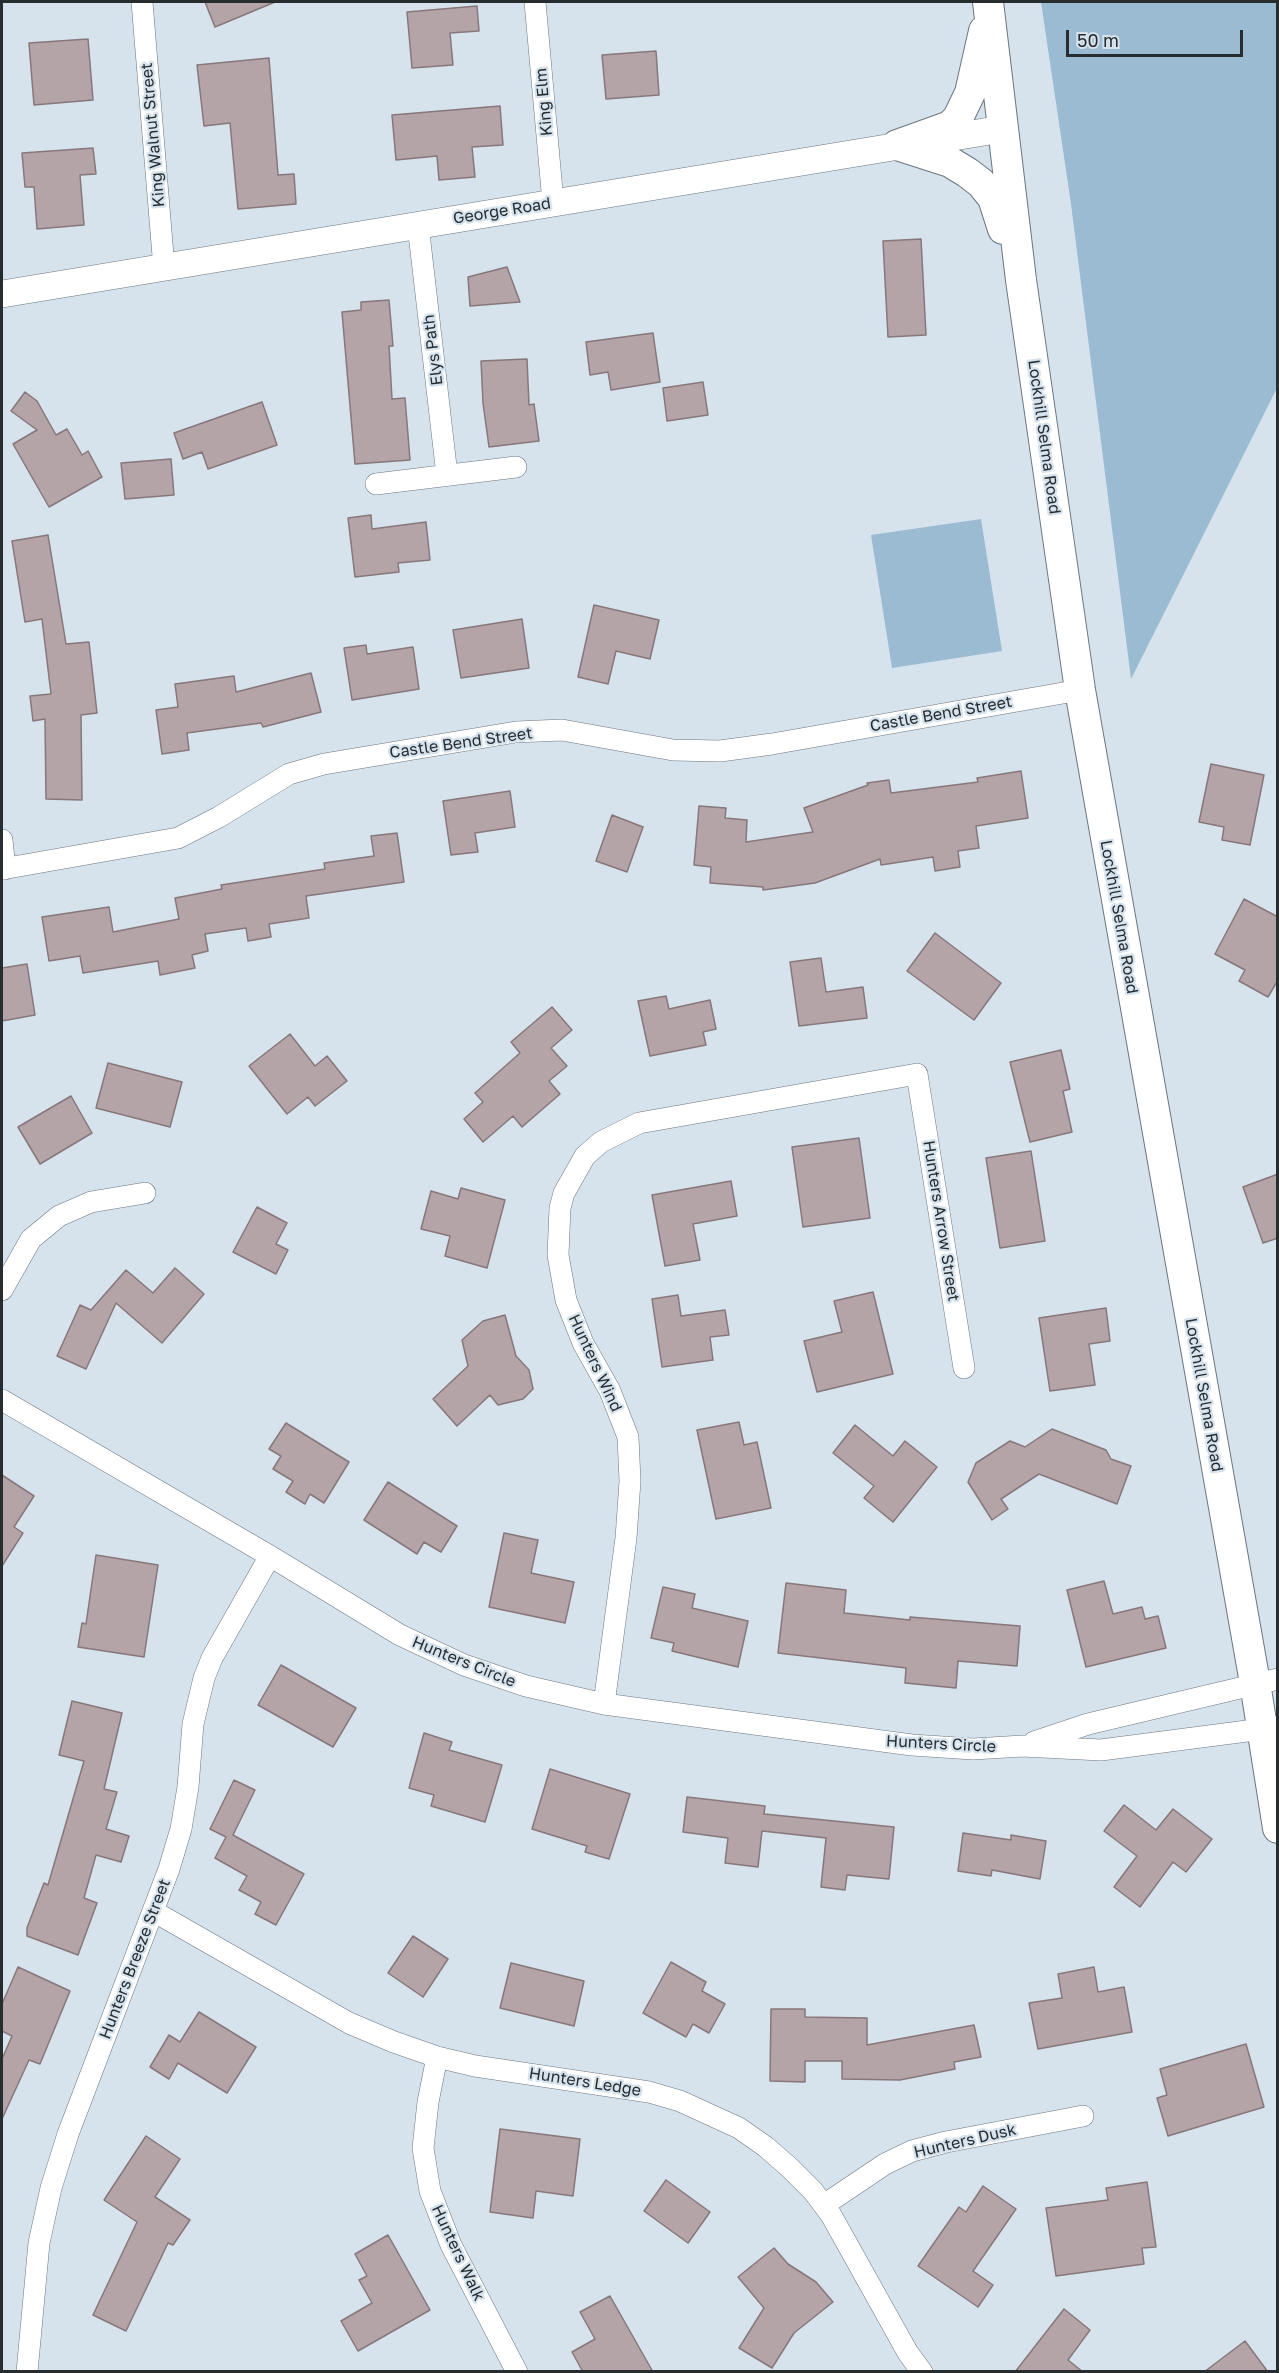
<!DOCTYPE html>
<html>
<head>
<meta charset="utf-8">
<style>
	body { margin:0 }
	#map { position:relative; width:1279px; height:2373px; overflow:hidden; background:#d6e3ed; font-family:"Golos Text",sans-serif }
	canvas { display:block }
	.frame { position:absolute; inset:0; border:3px solid #272c2f; pointer-events:none }
	.scale { position:absolute; left:1066px; top:30px; width:177px; height:27px; box-sizing:border-box; border:3px solid #272c2f; border-top:0; padding-left:8px; font-size:18px; line-height:21px; white-space:nowrap; color:#272c2f; -webkit-text-stroke:4px #d6e3ed; paint-order:stroke }
</style>
</head>
<body>
<div id="map">
<canvas width="1279" height="2373"></canvas>
<div class="frame"></div>
<div class="scale">50 m</div>
</div>
<script>
const c = document.querySelector('canvas').getContext('2d');
c.lineJoin = 'round';
function fillPath(path, color) { c.fillStyle = color; c.fill(path, 'evenodd'); }
const shape = rows => new Path2D(rows.map(r => 'M' + r).join(''));
function strokePath(path, color, width, dash) { c.strokeStyle = color; c.lineWidth = width; c.lineCap = dash ? 'butt' : 'round'; c.setLineDash(dash || []); c.stroke(path); }
function label(font, color, halo, rows, align = 'center') {
  c.font = font + ' "Golos Text",sans-serif'; c.lineWidth = 4.5; c.setLineDash([]); c.textBaseline = 'middle'; c.strokeStyle = halo; c.fillStyle = color; for (const [text, x, y, turn = 0] of rows) {
    c.save(); c.translate(x, y); c.rotate((+turn || 0) * Math.PI / 180); c.textAlign = isNaN(turn) ? turn : align; if (halo) c.strokeText(text, 0, 0); c.fillText(text, 0, 0); c.restore();
  }
}
const green = shape([
	[1041,2,1277,2,1277,388,1131,679,1071,204],
	[981,519,1002,651,892,668,871,535]
]);
const building = shape([
	[205,2,275,2,215,27,205,2],
	[477,6,479,31,450,33,453,65,412,68,407,12,477,6],
	[88,39,93,100,34,105,29,43,88,39],
	[656,51,659,95,606,99,602,55,656,51],
	[269,58,278,175,294,174,296,204,238,209,230,123,204,126,197,65,269,58],
	[500,106,503,145,472,147,475,177,439,180,437,156,396,160,392,115,500,106],
	[93,148,96,174,80,175,84,225,37,229,34,187,25,187,22,153,93,148],
	[921,239,926,335,888,337,883,241,921,239],
	[507,267,520,302,470,306,468,277,507,267],
	[389,300,393,346,389,346,392,399,405,398,410,460,355,464,342,312,361,310,361,302,389,300],
	[653,333,660,382,611,390,608,372,590,375,586,342,653,333],
	[527,359,529,405,534,404,539,441,489,447,483,403,481,361,527,359],
	[703,382,708,415,667,421,663,388,703,382],
	[25,392,37,401,56,435,67,429,82,455,88,451,102,477,49,507,13,444,37,430,11,411,25,392],
	[262,402,277,445,208,469,202,452,183,459,174,433,262,402],
	[171,459,174,495,125,499,121,463,171,459],
	[371,515,372,529,426,522,430,560,398,563,399,572,355,577,348,518,371,515],
	[48,535,66,644,89,642,97,713,81,715,82,800,46,799,45,719,33,721,30,696,51,694,42,619,25,622,12,541,48,535],
	[594,605,659,620,650,659,616,651,608,684,578,677,594,605],
	[522,619,529,668,461,678,453,630,522,619],
	[366,645,367,654,413,647,419,689,352,700,344,648,366,645],
	[311,673,321,712,263,727,261,723,187,733,189,750,162,754,156,710,178,707,175,684,234,676,236,692,311,673],
	[1211,764,1264,775,1250,845,1222,840,1224,827,1199,822,1211,764],
	[1021,771,1028,818,976,826,979,848,958,851,960,867,935,871,933,857,881,865,880,859,815,883,763,890,763,887,710,883,711,867,694,865,699,806,726,808,725,818,747,820,746,842,813,832,804,808,868,785,867,783,889,780,891,793,978,782,977,778,1021,771],
	[510,791,515,827,475,833,478,852,451,855,443,801,510,791],
	[612,815,643,827,627,872,596,861,612,815],
	[397,833,404,882,306,896,309,918,269,924,271,937,248,941,246,928,205,934,208,951,192,955,195,968,160,975,158,961,83,973,80,956,49,961,42,917,109,907,113,932,179,919,175,898,222,889,221,885,325,869,324,863,374,856,371,836,397,833],
	[1244,899,1278,917,1278,980,1268,997,1239,981,1245,970,1215,954,1244,899],
	[935,933,1001,983,974,1020,907,971,935,933],
	[821,958,826,992,863,987,867,1018,799,1026,790,962,821,958],
	[27,964,35,1015,2,1021,2,968,27,964],
	[666,996,669,1009,710,1000,716,1029,703,1032,706,1045,650,1056,638,1001,666,996],
	[552,1007,572,1030,551,1048,567,1066,549,1081,560,1094,522,1127,513,1116,483,1142,464,1119,483,1102,475,1093,520,1053,511,1042,552,1007],
	[290,1034,315,1066,327,1056,347,1081,315,1106,308,1097,287,1114,249,1066,290,1034],
	[1061,1050,1070,1089,1063,1091,1072,1132,1030,1142,1010,1062,1061,1050],
	[108,1063,182,1082,170,1127,96,1108,108,1063],
	[71,1096,92,1133,40,1164,18,1127,71,1096],
	[859,1138,870,1218,803,1227,792,1147,859,1138],
	[1031,1151,1045,1241,1000,1248,986,1158,1031,1151],
	[1278,1174,1278,1238,1263,1243,1243,1187,1278,1174],
	[731,1181,737,1216,693,1224,700,1260,665,1266,652,1195,731,1181],
	[461,1188,505,1200,487,1268,445,1256,450,1236,421,1229,431,1191,458,1199,461,1188],
	[257,1207,287,1223,276,1244,288,1250,276,1274,233,1252,257,1207],
	[175,1268,204,1294,162,1343,116,1303,86,1369,57,1356,80,1305,91,1310,126,1270,153,1293,175,1268],
	[873,1292,893,1374,817,1392,804,1341,842,1332,834,1301,873,1292],
	[678,1295,681,1316,725,1310,729,1335,710,1337,713,1360,662,1367,652,1299,678,1295],
	[1106,1308,1110,1341,1089,1344,1095,1385,1050,1391,1039,1318,1106,1308],
	[505,1315,516,1356,529,1370,533,1389,523,1399,498,1405,490,1395,457,1426,433,1399,468,1366,462,1340,483,1321,505,1315],
	[739,1422,744,1445,757,1442,771,1508,716,1519,697,1430,739,1422],
	[286,1423,349,1462,324,1503,310,1494,305,1504,286,1492,293,1481,273,1469,281,1456,269,1449,286,1423],
	[855,1425,893,1456,905,1441,937,1467,893,1522,864,1498,874,1486,833,1453,855,1425],
	[1052,1429,1106,1450,1111,1459,1131,1466,1117,1504,1039,1474,1001,1499,1008,1509,992,1520,968,1482,976,1463,1010,1441,1025,1447,1052,1429],
	[2,1475,34,1496,14,1527,23,1533,2,1566,2,1475],
	[388,1482,457,1526,441,1552,424,1542,417,1554,364,1520,388,1482],
	[504,1533,538,1540,531,1573,574,1582,565,1623,489,1607,504,1533],
	[96,1555,158,1565,144,1657,78,1647,82,1623,86,1624,96,1555],
	[1104,1581,1113,1614,1142,1607,1145,1619,1158,1616,1166,1648,1086,1667,1067,1590,1104,1581],
	[786,1583,846,1590,844,1613,910,1620,910,1617,1020,1626,1017,1666,958,1661,956,1688,905,1683,906,1668,778,1653,786,1583],
	[663,1587,695,1594,692,1608,748,1621,738,1667,672,1651,674,1643,651,1638,663,1587],
	[281,1665,356,1708,333,1747,258,1705,281,1665],
	[72,1701,122,1713,104,1789,117,1792,106,1829,129,1836,121,1862,96,1855,84,1898,97,1903,78,1955,27,1936,27,1928,44,1883,48,1885,84,1761,59,1755,72,1701],
	[424,1733,452,1742,449,1750,502,1765,485,1822,431,1806,434,1795,409,1788,424,1733],
	[550,1769,630,1794,609,1859,585,1852,587,1846,532,1829,550,1769],
	[234,1780,255,1790,233,1835,304,1874,276,1925,255,1914,261,1902,239,1890,247,1876,215,1858,226,1837,210,1829,234,1780],
	[687,1797,765,1806,764,1814,894,1827,889,1879,847,1875,845,1890,821,1887,826,1838,762,1831,758,1867,725,1863,728,1838,683,1832,687,1797],
	[1124,1805,1156,1830,1173,1809,1212,1839,1186,1872,1173,1862,1140,1907,1114,1887,1137,1856,1104,1831,1124,1805],
	[963,1833,1011,1840,1011,1835,1046,1841,1040,1879,992,1870,991,1876,958,1871,963,1833],
	[413,1936,448,1959,423,1997,388,1973,413,1936],
	[671,1962,706,1982,702,1991,725,2004,709,2033,693,2024,686,2037,643,2013,671,1962],
	[511,1963,584,1981,574,2026,500,2008,511,1963],
	[18,1967,70,1991,40,2064,29,2060,2,2119,2,2059,12,2036,2,2031,2,2004,18,1967],
	[1094,1967,1098,1992,1124,1987,1132,2032,1038,2049,1029,2003,1062,1998,1058,1974,1094,1967],
	[771,2009,805,2009,805,2017,867,2018,867,2045,974,2025,981,2057,954,2062,955,2069,900,2080,842,2079,842,2061,805,2061,805,2082,770,2081,771,2009],
	[199,2012,256,2047,227,2093,178,2063,169,2079,150,2067,169,2035,180,2042,199,2012],
	[1246,2044,1264,2107,1168,2136,1157,2098,1167,2095,1160,2069,1246,2044],
	[500,2129,580,2139,573,2196,536,2191,533,2218,490,2212,500,2129],
	[146,2136,180,2159,155,2197,190,2220,173,2245,168,2243,126,2331,93,2315,137,2222,104,2200,146,2136],
	[666,2180,710,2212,688,2243,644,2211,666,2180],
	[1147,2182,1156,2247,1142,2248,1144,2264,1056,2276,1046,2208,1108,2200,1106,2188,1147,2182],
	[983,2186,1016,2209,973,2271,993,2285,978,2307,918,2266,959,2207,966,2212,983,2186],
	[388,2235,430,2310,358,2351,341,2321,372,2303,359,2280,367,2276,355,2254,388,2235],
	[774,2248,788,2264,816,2282,833,2302,794,2333,772,2368,739,2348,764,2308,738,2277,774,2248],
	[610,2296,653,2372,583,2372,572,2352,595,2339,580,2312,610,2296],
	[1064,2309,1090,2330,1068,2360,1083,2372,1015,2372,1064,2309],
	[1245,2341,1268,2372,1204,2372,1245,2341]
]);
const minor = shape([
	[142,2,164,268],
	[535,2,553,202],
	[418,225,447,475],
	[376,484,516,467],
	[2,840,5,869],
	[2,869,178,838,219,817,289,774,324,764,516,732,562,730,673,750,720,751,772,744,1080,690],
	[2,1290,31,1239,59,1216,91,1202,145,1193],
	[2,1400,270,1556,400,1635,464,1665,526,1686,604,1704,912,1745,973,1749,1023,1746,1101,1750,1278,1727],
	[604,1704,626,1538,630,1481,628,1437,610,1391,583,1343,566,1300,558,1255,560,1208,564,1193,585,1156,601,1142,639,1123,917,1074,964,1368],
	[1034,1742,1088,1724,1278,1679],
	[153,1911,349,2023,394,2042,437,2057,475,2066,649,2092,680,2101,739,2128,766,2147,790,2168,813,2191,831,2215,908,2353,922,2372],
	[437,2057,428,2102,423,2148,430,2191,451,2245,517,2372],
	[824,2205,885,2164,912,2151,946,2142,1083,2116],
	[27,2372,39,2243,51,2188,68,2134,169,1869,181,1829,188,1787,193,1724,204,1678,212,1658,270,1556]
]);
const tertiary = shape([
	[2,294,1002,129]
]);
const secondary = shape([
	[988,2,1021,280,1080,690,1255,1683,1278,1828],
	[897,145,950,162,968,173,981,183,993,198,1003,229],
	[897,145,950,126,958,118,970,93,984,31]
]);
const streetNames = [
	["King Elm",544,102,-95],
	["King Walnut Street",153,135,-95],
	["George Road",502,211,-9],
	["Elys Path",433,350,-97],
	["Lockhill Selma Road",1044,437,82],
	["Castle Bend Street",941,714,-10],
	["Castle Bend Street",461,743,-8],
	["Lockhill Selma Road",1119,917,80],
	["Hunters Arrow Street",941,1221,81],
	["Hunters Wind",595,1363,65],
	["Lockhill Selma Road",1204,1395,80],
	["Hunters Circle",464,1662,22],
	["Hunters Circle",941,1744,3],
	["Hunters Breeze Street",135,1959,-69],
	["Hunters Ledge",585,2082,9],
	["Hunters Dusk",965,2141,-13],
	["Hunters Walk",458,2253,65]
];
fillPath(green, '#9bbbd3');
fillPath(building, '#b4a4a7');
strokePath(building, '#87777a', 1.5);
strokePath(minor, '#6b767f', 22);
strokePath(tertiary, '#6b767f', 28);
strokePath(secondary, '#6b767f', 32);
strokePath(minor, '#fff', 21);
strokePath(tertiary, '#fff', 27);
strokePath(secondary, '#fff', 30);
label('16px', '#272c2f', '#d6e3ed', streetNames);
</script>
</body>
</html>
